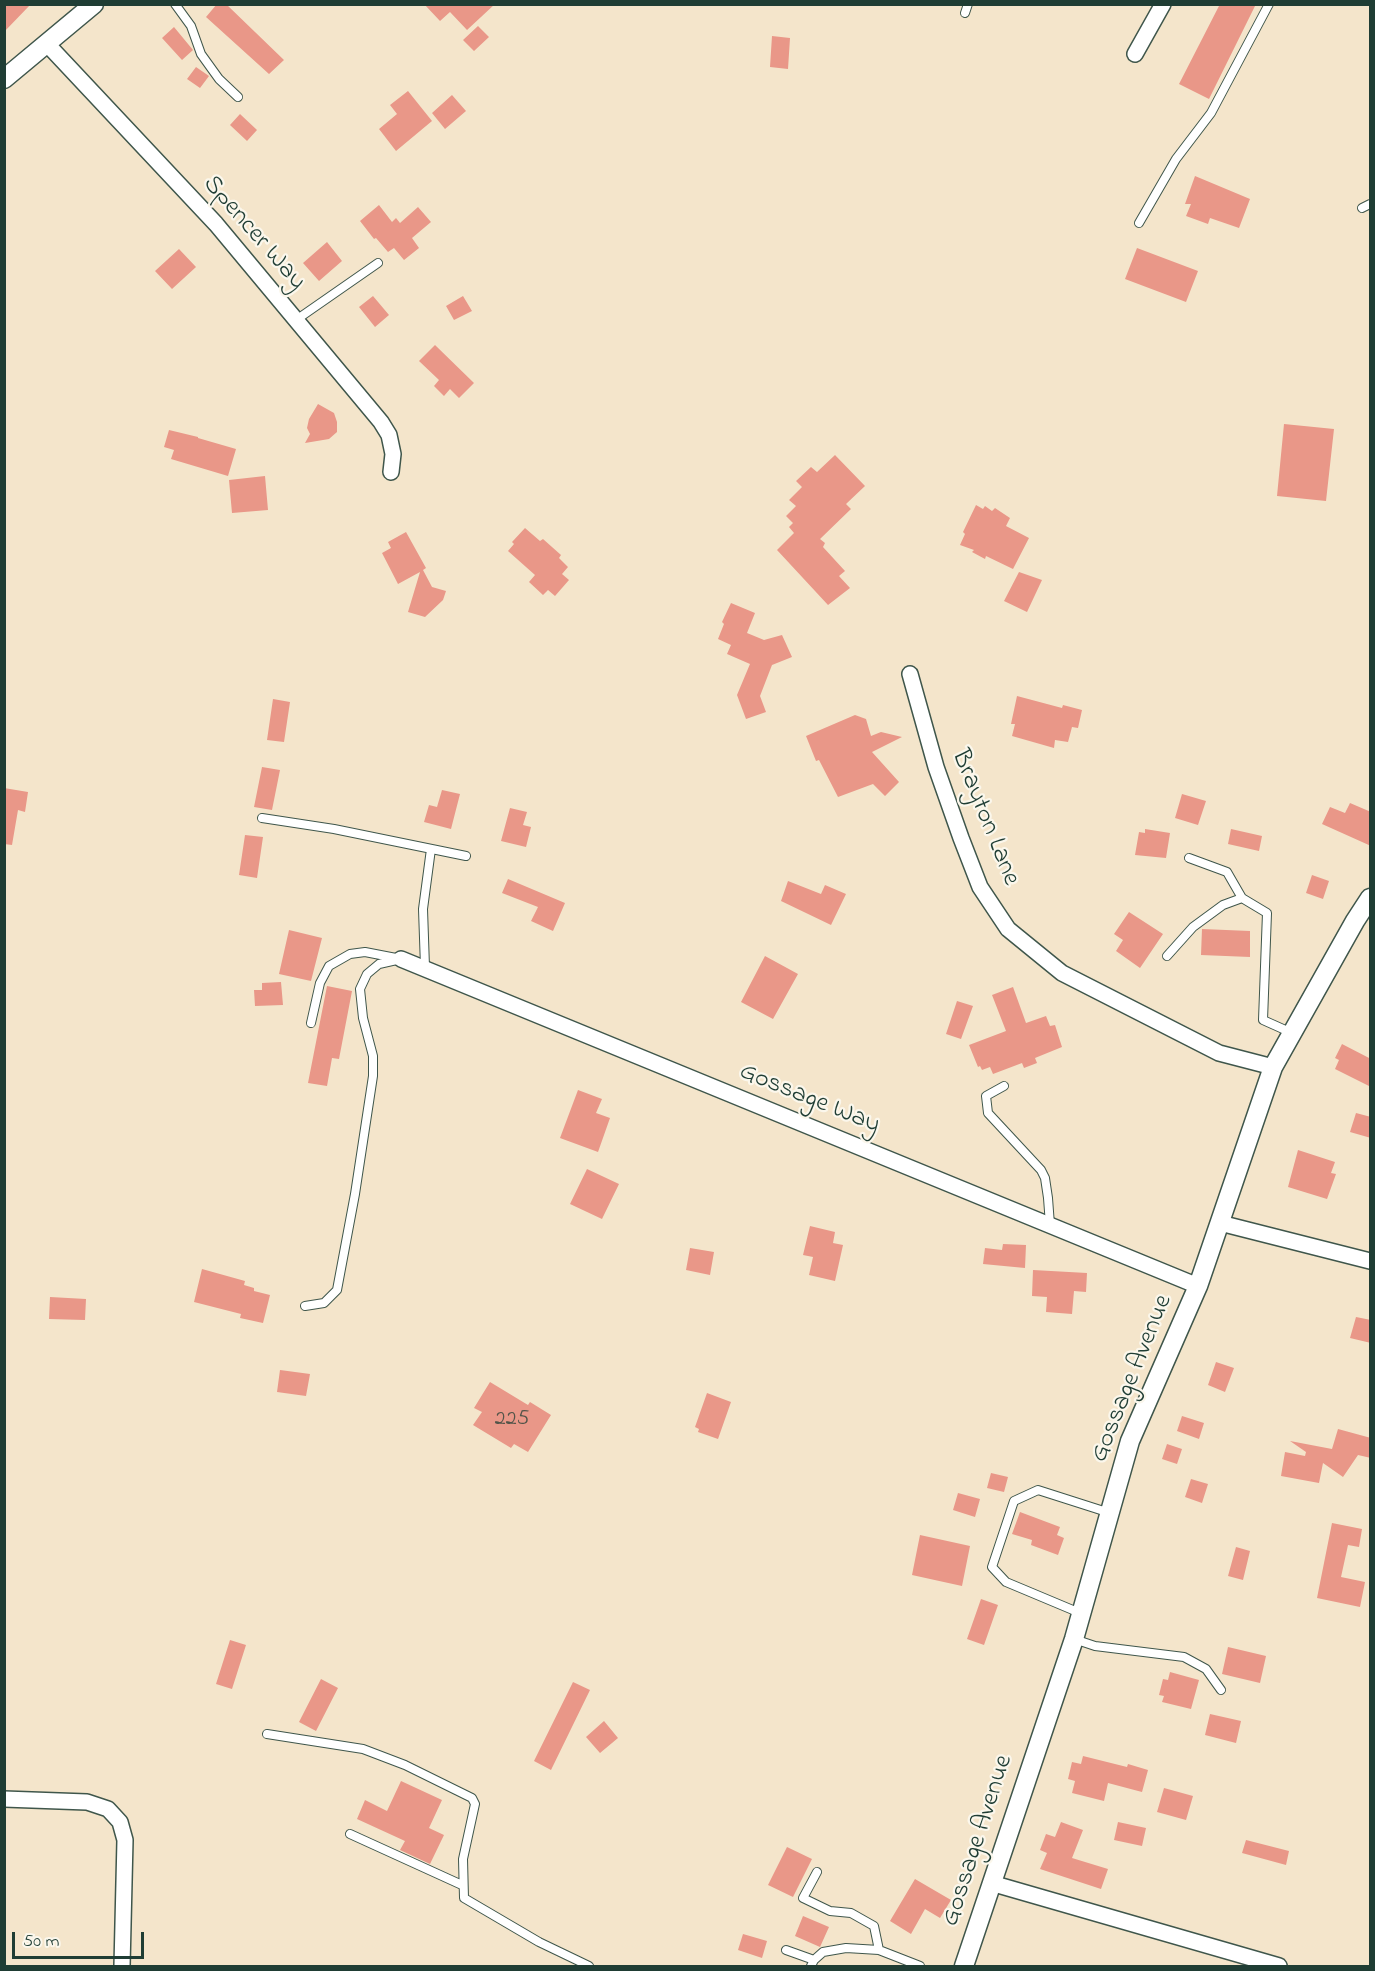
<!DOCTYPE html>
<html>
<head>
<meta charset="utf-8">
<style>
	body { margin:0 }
	#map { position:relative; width:1375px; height:1971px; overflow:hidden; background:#f4e5cb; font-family:"Indie Flower",sans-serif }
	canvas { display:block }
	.frame { position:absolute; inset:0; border:6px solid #1f3d34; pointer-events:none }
	.scale { position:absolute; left:12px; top:1932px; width:132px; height:27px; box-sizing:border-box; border:3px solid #1f3d34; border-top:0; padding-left:8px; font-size:18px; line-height:21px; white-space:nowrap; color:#1f3d34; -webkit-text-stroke:4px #fbf7ec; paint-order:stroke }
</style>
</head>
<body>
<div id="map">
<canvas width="1375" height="1971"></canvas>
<div class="frame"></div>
<div class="scale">50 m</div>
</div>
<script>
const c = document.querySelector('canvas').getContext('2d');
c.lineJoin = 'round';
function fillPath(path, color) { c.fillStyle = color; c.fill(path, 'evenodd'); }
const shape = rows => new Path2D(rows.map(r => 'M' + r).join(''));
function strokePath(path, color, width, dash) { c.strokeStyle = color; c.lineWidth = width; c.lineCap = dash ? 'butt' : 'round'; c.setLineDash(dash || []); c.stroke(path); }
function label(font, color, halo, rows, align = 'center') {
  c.font = font + ' "Indie Flower",sans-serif'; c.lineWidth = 4.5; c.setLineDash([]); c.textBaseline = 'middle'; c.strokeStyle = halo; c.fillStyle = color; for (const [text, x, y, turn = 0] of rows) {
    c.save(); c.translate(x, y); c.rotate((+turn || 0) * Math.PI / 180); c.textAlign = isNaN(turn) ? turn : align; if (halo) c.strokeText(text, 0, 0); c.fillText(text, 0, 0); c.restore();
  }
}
const building = shape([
	[4,4,31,4,4,32],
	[217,4,226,4,284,60,269,74,206,17],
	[424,4,495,4,467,30,450,12,440,21],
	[1220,4,1256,4,1209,99,1179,84],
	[478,26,489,37,474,51,463,40],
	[174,27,193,50,182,60,162,38],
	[772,36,790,38,788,69,770,67],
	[196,67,209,76,200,88,187,79],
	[408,91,432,121,396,151,379,129,397,114,390,105],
	[452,95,466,111,445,129,432,113],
	[240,114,257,130,247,141,230,125],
	[1195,176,1250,199,1239,228,1210,218,1208,224,1186,216,1191,204,1185,204],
	[379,205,392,222,396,218,400,223,418,207,431,222,412,238,419,248,404,260,394,248,388,252,376,238,374,239,360,221],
	[327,242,342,261,319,281,303,263],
	[1137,248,1198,271,1186,302,1125,279],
	[179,249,196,267,172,289,155,271],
	[373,296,389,315,375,327,359,307],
	[463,296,472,311,454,320,446,306],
	[435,345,474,383,459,398,450,389,444,396,434,386,439,380,419,361],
	[318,404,334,413,337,422,337,432,329,439,305,443,310,434,307,428,309,419],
	[1284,424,1334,429,1326,501,1277,496],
	[169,430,198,437,198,438,236,449,228,476,171,459,174,450,164,447],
	[835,455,865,486,846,504,851,509,820,539,825,543,823,547,845,571,839,576,850,588,828,605,777,550,794,533,789,527,793,523,786,516,796,506,789,500,802,487,796,481,811,467,817,472],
	[265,476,268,510,232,513,229,480],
	[976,505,983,509,985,506,992,511,995,508,1010,518,1006,526,1029,538,1013,569,986,556,985,559,972,552,974,550,960,545,965,534,963,532],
	[525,528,540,541,543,539,561,555,559,558,568,567,562,574,569,580,555,596,548,590,543,595,529,582,535,575,508,551,514,544,512,542],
	[406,532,426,568,423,570,432,587,446,591,443,600,425,617,408,612,420,572,398,584,382,553,391,548,388,542],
	[1019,572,1042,580,1027,612,1004,601],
	[731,603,755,613,747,633,764,640,782,635,792,657,772,665,760,696,766,712,746,719,737,695,750,664,727,654,731,645,718,639,724,624,722,622],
	[1017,696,1062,708,1063,705,1082,710,1078,728,1072,727,1068,742,1055,740,1054,748,1012,736,1015,724,1011,724],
	[273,699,290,702,284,742,267,740],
	[855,715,866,719,871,736,881,732,902,737,872,752,899,782,885,796,873,784,838,797,819,760,816,761,806,736],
	[262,767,280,770,272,810,254,807],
	[4,788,28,792,25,812,18,810,12,845,4,844],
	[442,790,460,794,451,829,424,822,429,805,437,807],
	[1182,794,1206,801,1198,825,1175,818],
	[1350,803,1371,812,1371,846,1322,824,1330,807,1345,813],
	[510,808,527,812,523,825,531,827,526,847,501,841],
	[1145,829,1170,833,1166,858,1135,855,1139,832,1145,833],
	[1231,829,1262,836,1259,851,1228,844],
	[245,835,263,837,257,878,239,875],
	[1312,875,1329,881,1323,899,1306,893],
	[508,879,565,903,553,931,531,921,538,907,502,893],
	[788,881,821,894,825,885,846,894,831,925,781,901],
	[1129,912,1163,934,1140,968,1116,951,1123,940,1114,934],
	[1202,929,1250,931,1250,957,1201,955],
	[289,930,322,938,311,981,279,974],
	[765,956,798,974,773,1019,741,1002],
	[281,982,283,1005,255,1006,254,990,262,990,262,983],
	[327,986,352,991,339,1059,332,1058,327,1086,308,1083],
	[1013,987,1026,1023,1046,1016,1050,1026,1055,1025,1062,1047,1035,1058,1037,1063,1024,1068,1022,1063,993,1074,990,1067,982,1070,980,1066,978,1067,969,1045,1006,1031,992,995],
	[957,1001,973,1006,961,1039,946,1034],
	[1342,1044,1371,1059,1371,1087,1335,1069,1339,1060,1335,1058],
	[578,1090,602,1099,596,1113,610,1118,598,1152,560,1138],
	[1356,1113,1371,1117,1371,1138,1350,1132],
	[1298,1150,1335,1162,1331,1173,1336,1174,1327,1199,1288,1187],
	[587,1169,619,1184,602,1219,570,1204],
	[810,1226,835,1232,833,1243,843,1245,835,1281,809,1275,813,1257,803,1255],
	[1003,1244,1026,1245,1025,1268,983,1264,985,1248,1002,1250],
	[690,1248,714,1252,710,1275,686,1270],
	[202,1269,245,1281,244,1285,254,1288,254,1291,270,1295,263,1323,240,1318,241,1314,194,1302],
	[1033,1270,1087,1273,1086,1292,1074,1291,1072,1314,1046,1312,1047,1297,1032,1296],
	[50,1297,86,1299,85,1320,49,1319],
	[1356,1317,1371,1320,1371,1343,1350,1338],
	[1216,1362,1234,1368,1225,1392,1208,1385],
	[280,1370,310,1374,306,1396,277,1392],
	[490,1382,528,1405,530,1402,551,1415,528,1452,514,1444,511,1448,473,1425,482,1412,474,1408],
	[707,1393,731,1402,718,1439,698,1432,699,1429,695,1427],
	[1182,1416,1204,1423,1199,1439,1177,1431],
	[1338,1429,1371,1438,1371,1458,1358,1455,1343,1477,1323,1463,1319,1483,1281,1476,1285,1452,1305,1456,1306,1452,1290,1441,1332,1449],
	[1167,1444,1182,1449,1177,1464,1162,1459],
	[991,1473,1008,1477,1004,1492,987,1488],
	[1191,1479,1208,1484,1202,1503,1185,1497],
	[958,1493,980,1499,975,1517,953,1510],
	[1020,1512,1060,1527,1057,1535,1064,1538,1058,1555,1031,1545,1032,1540,1012,1534],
	[1332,1523,1362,1529,1359,1547,1348,1545,1341,1577,1365,1582,1360,1607,1317,1598],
	[920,1535,970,1546,962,1586,912,1575],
	[1236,1547,1250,1551,1243,1580,1228,1576],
	[981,1599,998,1605,984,1645,967,1639],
	[230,1640,246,1645,232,1689,216,1684],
	[1228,1647,1266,1656,1260,1683,1222,1674],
	[1170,1672,1199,1680,1191,1709,1162,1702,1164,1696,1159,1695,1163,1679,1168,1680],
	[321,1679,338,1688,316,1731,299,1722],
	[573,1682,590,1690,551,1770,534,1761],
	[1210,1714,1241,1721,1236,1743,1205,1735],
	[604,1721,618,1738,600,1753,586,1737],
	[1083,1756,1127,1767,1128,1764,1148,1770,1142,1792,1108,1783,1104,1801,1072,1793,1075,1781,1068,1779,1072,1762,1081,1764],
	[401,1781,442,1800,429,1828,444,1835,430,1864,400,1850,405,1841,357,1819,365,1800,387,1811],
	[1164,1788,1193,1796,1186,1820,1157,1812],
	[1061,1822,1083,1830,1072,1858,1108,1869,1101,1889,1040,1869,1047,1853,1040,1850,1046,1834,1055,1837],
	[1118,1822,1146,1828,1142,1846,1114,1840],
	[1246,1840,1289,1851,1286,1865,1242,1853],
	[787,1847,812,1859,793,1897,768,1885],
	[915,1879,951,1900,940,1918,925,1909,911,1934,890,1921],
	[803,1916,829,1927,820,1947,795,1936],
	[743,1934,767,1941,762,1958,738,1950]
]);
const service = shape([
	[175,4,191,26,201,54,219,79,238,97],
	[965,13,968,4],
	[1362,208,1370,204],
	[1139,223,1176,159,1211,113,1269,4],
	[296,320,378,263],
	[262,818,334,829,466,856],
	[1189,858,1227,872,1242,898],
	[1167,956,1193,927,1223,905,1242,898,1267,913,1263,1020,1292,1033],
	[425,967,423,909,431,849],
	[311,1023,320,983,329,966,350,954,365,952,396,958],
	[1004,1086,986,1096,988,1113,1041,1170,1045,1178,1048,1198,1050,1225],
	[305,1306,324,1303,337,1290,355,1194,373,1076,373,1056,363,1018,360,989,367,974,379,964,401,959],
	[1080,1613,1006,1582,992,1567,1014,1501,1038,1490,1110,1513],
	[1074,1639,1095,1646,1184,1657,1206,1669,1221,1690],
	[267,1734,363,1749,405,1765,472,1798,475,1804,463,1859,464,1898,539,1942,589,1966],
	[350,1834,462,1885],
	[817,1872,803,1898,830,1911,851,1913,874,1926,879,1950,920,1966],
	[786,1950,814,1960],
	[811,1966,814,1960,823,1952,846,1948,879,1950]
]);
const minor = shape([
	[48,45,216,224,381,422,389,435,393,454,391,472],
	[1135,54,1163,4],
	[910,674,936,767,961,838,980,887,1008,929,1062,973,1219,1053,1273,1067],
	[401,959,1198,1286],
	[1220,1223,1370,1261],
	[4,1799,87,1802,108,1809,120,1822,125,1840,122,1966],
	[991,1883,1279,1966]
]);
const tertiary = shape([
	[4,79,94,4],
	[964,1966,1074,1639,1130,1441,1198,1286,1273,1067,1355,921,1370,898]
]);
const numberNames = [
	["225",512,1420]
];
const streetNames = [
	["Spencer Way",253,234,49],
	["Brayton Lane",984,818,68],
	["Gossage Way",809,1100,22],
	["Gossage Avenue",1133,1379,-68],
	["Gossage Avenue",979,1841,-72]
];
fillPath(building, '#e99788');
strokePath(service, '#3f564b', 10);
strokePath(minor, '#3f564b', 18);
strokePath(tertiary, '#3f564b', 21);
strokePath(service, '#fff', 8);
strokePath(minor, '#fff', 15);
strokePath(tertiary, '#fff', 18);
label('22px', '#525449', null, numberNames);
label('26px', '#1f3d34', '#fbf7ec', streetNames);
</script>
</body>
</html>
